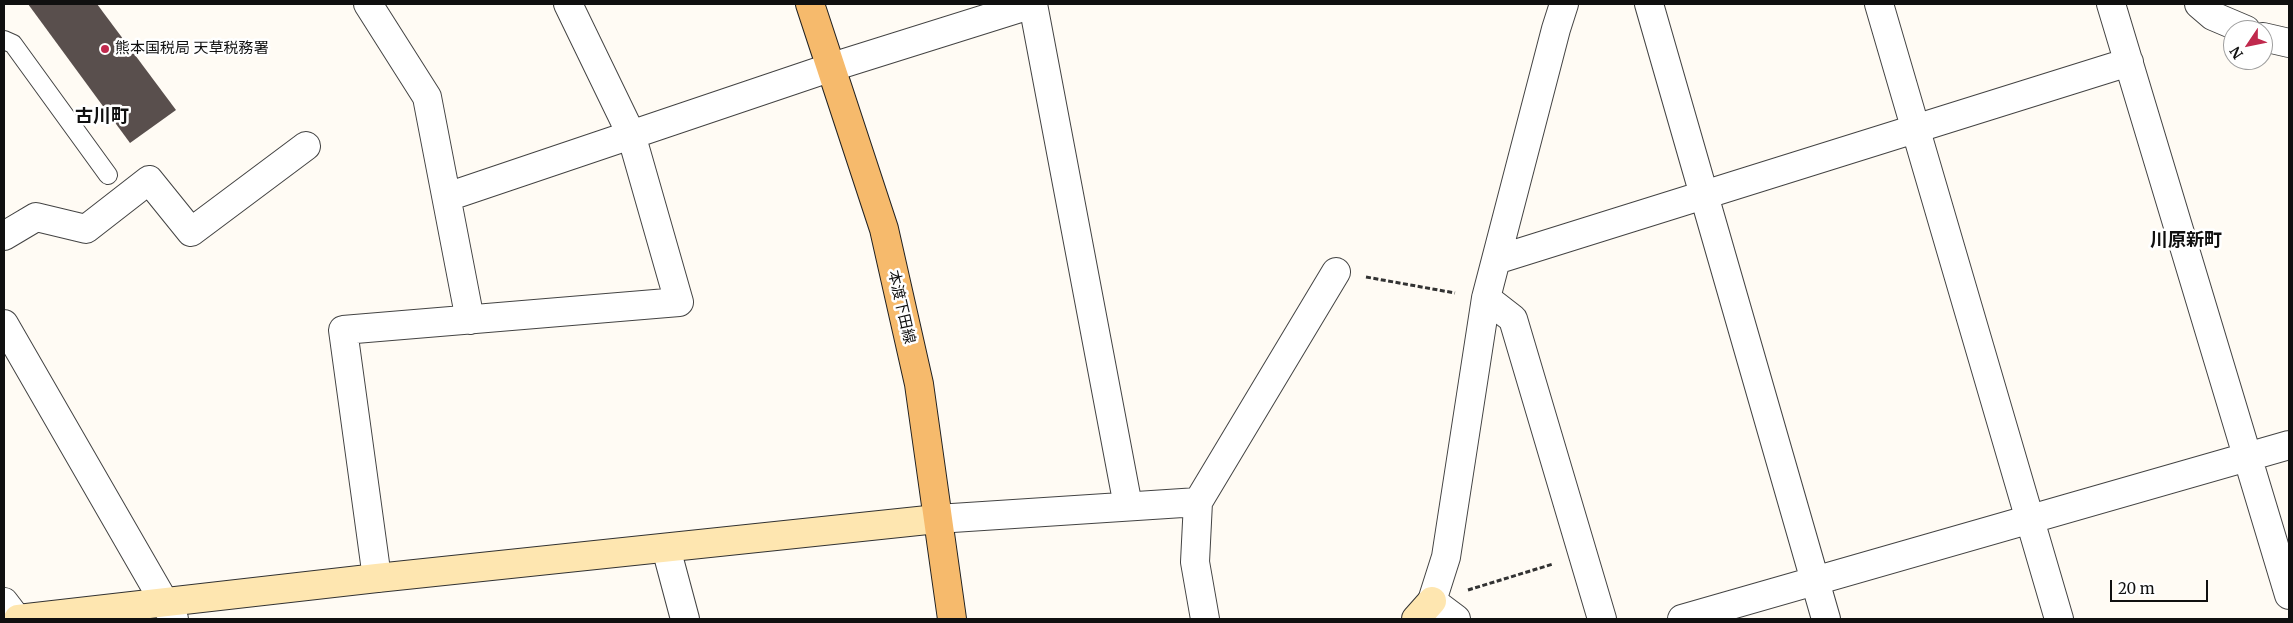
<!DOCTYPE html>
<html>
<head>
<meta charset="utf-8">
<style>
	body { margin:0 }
	#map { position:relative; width:2293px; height:623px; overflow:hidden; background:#fffbf4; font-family:Merriweather,serif }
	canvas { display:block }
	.frame { position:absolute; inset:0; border:5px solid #101010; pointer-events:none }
	.north { position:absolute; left:2223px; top:20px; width:50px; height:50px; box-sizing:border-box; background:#fff; border:1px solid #9f9f9f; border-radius:50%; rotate:236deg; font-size:14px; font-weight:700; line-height:20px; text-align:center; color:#101010 }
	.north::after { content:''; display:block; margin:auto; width:18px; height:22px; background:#c0294d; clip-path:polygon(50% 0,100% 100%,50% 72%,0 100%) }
	.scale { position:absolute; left:2110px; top:580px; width:98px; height:22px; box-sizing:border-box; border:2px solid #101010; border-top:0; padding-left:6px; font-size:15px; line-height:18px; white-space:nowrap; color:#101010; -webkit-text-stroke:4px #fff; paint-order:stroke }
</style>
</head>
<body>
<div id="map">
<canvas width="2293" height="623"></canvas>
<div class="frame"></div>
<div class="north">N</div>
<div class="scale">20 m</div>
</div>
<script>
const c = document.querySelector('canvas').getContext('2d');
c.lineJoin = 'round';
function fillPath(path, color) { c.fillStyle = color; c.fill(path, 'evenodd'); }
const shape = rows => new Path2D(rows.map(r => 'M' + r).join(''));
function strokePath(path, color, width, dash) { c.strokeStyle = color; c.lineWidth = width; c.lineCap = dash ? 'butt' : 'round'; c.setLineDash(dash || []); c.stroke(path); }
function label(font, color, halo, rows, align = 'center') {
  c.font = font + ' Merriweather,"Noto Sans JP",serif'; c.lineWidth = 5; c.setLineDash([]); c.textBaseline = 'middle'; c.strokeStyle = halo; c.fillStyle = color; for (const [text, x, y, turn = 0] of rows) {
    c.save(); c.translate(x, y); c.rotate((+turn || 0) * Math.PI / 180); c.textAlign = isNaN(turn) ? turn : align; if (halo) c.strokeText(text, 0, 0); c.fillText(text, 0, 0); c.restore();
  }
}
const building = shape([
	[28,4,97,4,176,110,130,143]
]);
const path = shape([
	[1366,277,1455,293],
	[1468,590,1553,564]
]);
const lane = shape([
	[4,40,13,44,108,175]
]);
const street = shape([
	[368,4,427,97,470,320],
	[1033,4,1128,506],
	[1649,4,1826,619],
	[1879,4,2059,619],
	[2111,4,2289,595],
	[2199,4,2213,16,2246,30],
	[2263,37,2289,43],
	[447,197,832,67,1033,4],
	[4,236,36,217,86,229,149,180,191,232,306,146],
	[1496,260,2129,62],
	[1486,298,1513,319,1602,619],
	[4,324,174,619],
	[937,519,1198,502],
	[666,548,685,619],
	[377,578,343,330,679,302,631,134,568,4],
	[4,602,17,619],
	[1205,619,1195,562,1198,502,1336,272],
	[1456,619,1432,601,1446,557,1486,298,1556,29,1564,4],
	[1682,619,2289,445]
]);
const secondary = shape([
	[18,619,377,578,937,519],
	[1416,619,1432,601]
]);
const primary = shape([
	[810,4,884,229,919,384,952,619]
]);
const markers = [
	[105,49,5,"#c0294d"]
];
const poiNames = [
	["熊本国税局 天草税務署",115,49]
];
const streetNames = [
	["本渡下田線",901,307,77]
];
const quarterNames = [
	["古川町",102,117],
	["川原新町",2186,241]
];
fillPath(building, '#594f4d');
strokePath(lane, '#434343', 20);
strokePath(street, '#434343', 30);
strokePath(secondary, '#323232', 30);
strokePath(primary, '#212121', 30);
strokePath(path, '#323232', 3, [5, 2.5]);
strokePath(lane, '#fff', 18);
strokePath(street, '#fff', 28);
strokePath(secondary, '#fee6b0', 28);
strokePath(primary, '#f6ba6c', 28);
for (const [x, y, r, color] of markers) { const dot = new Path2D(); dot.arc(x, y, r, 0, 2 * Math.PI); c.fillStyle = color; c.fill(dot); strokePath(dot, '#fff', 2); }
label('15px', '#101010', '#fff', poiNames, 'left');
label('15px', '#101010', '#fff', streetNames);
label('bold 18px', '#101010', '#fff', quarterNames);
</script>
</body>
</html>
